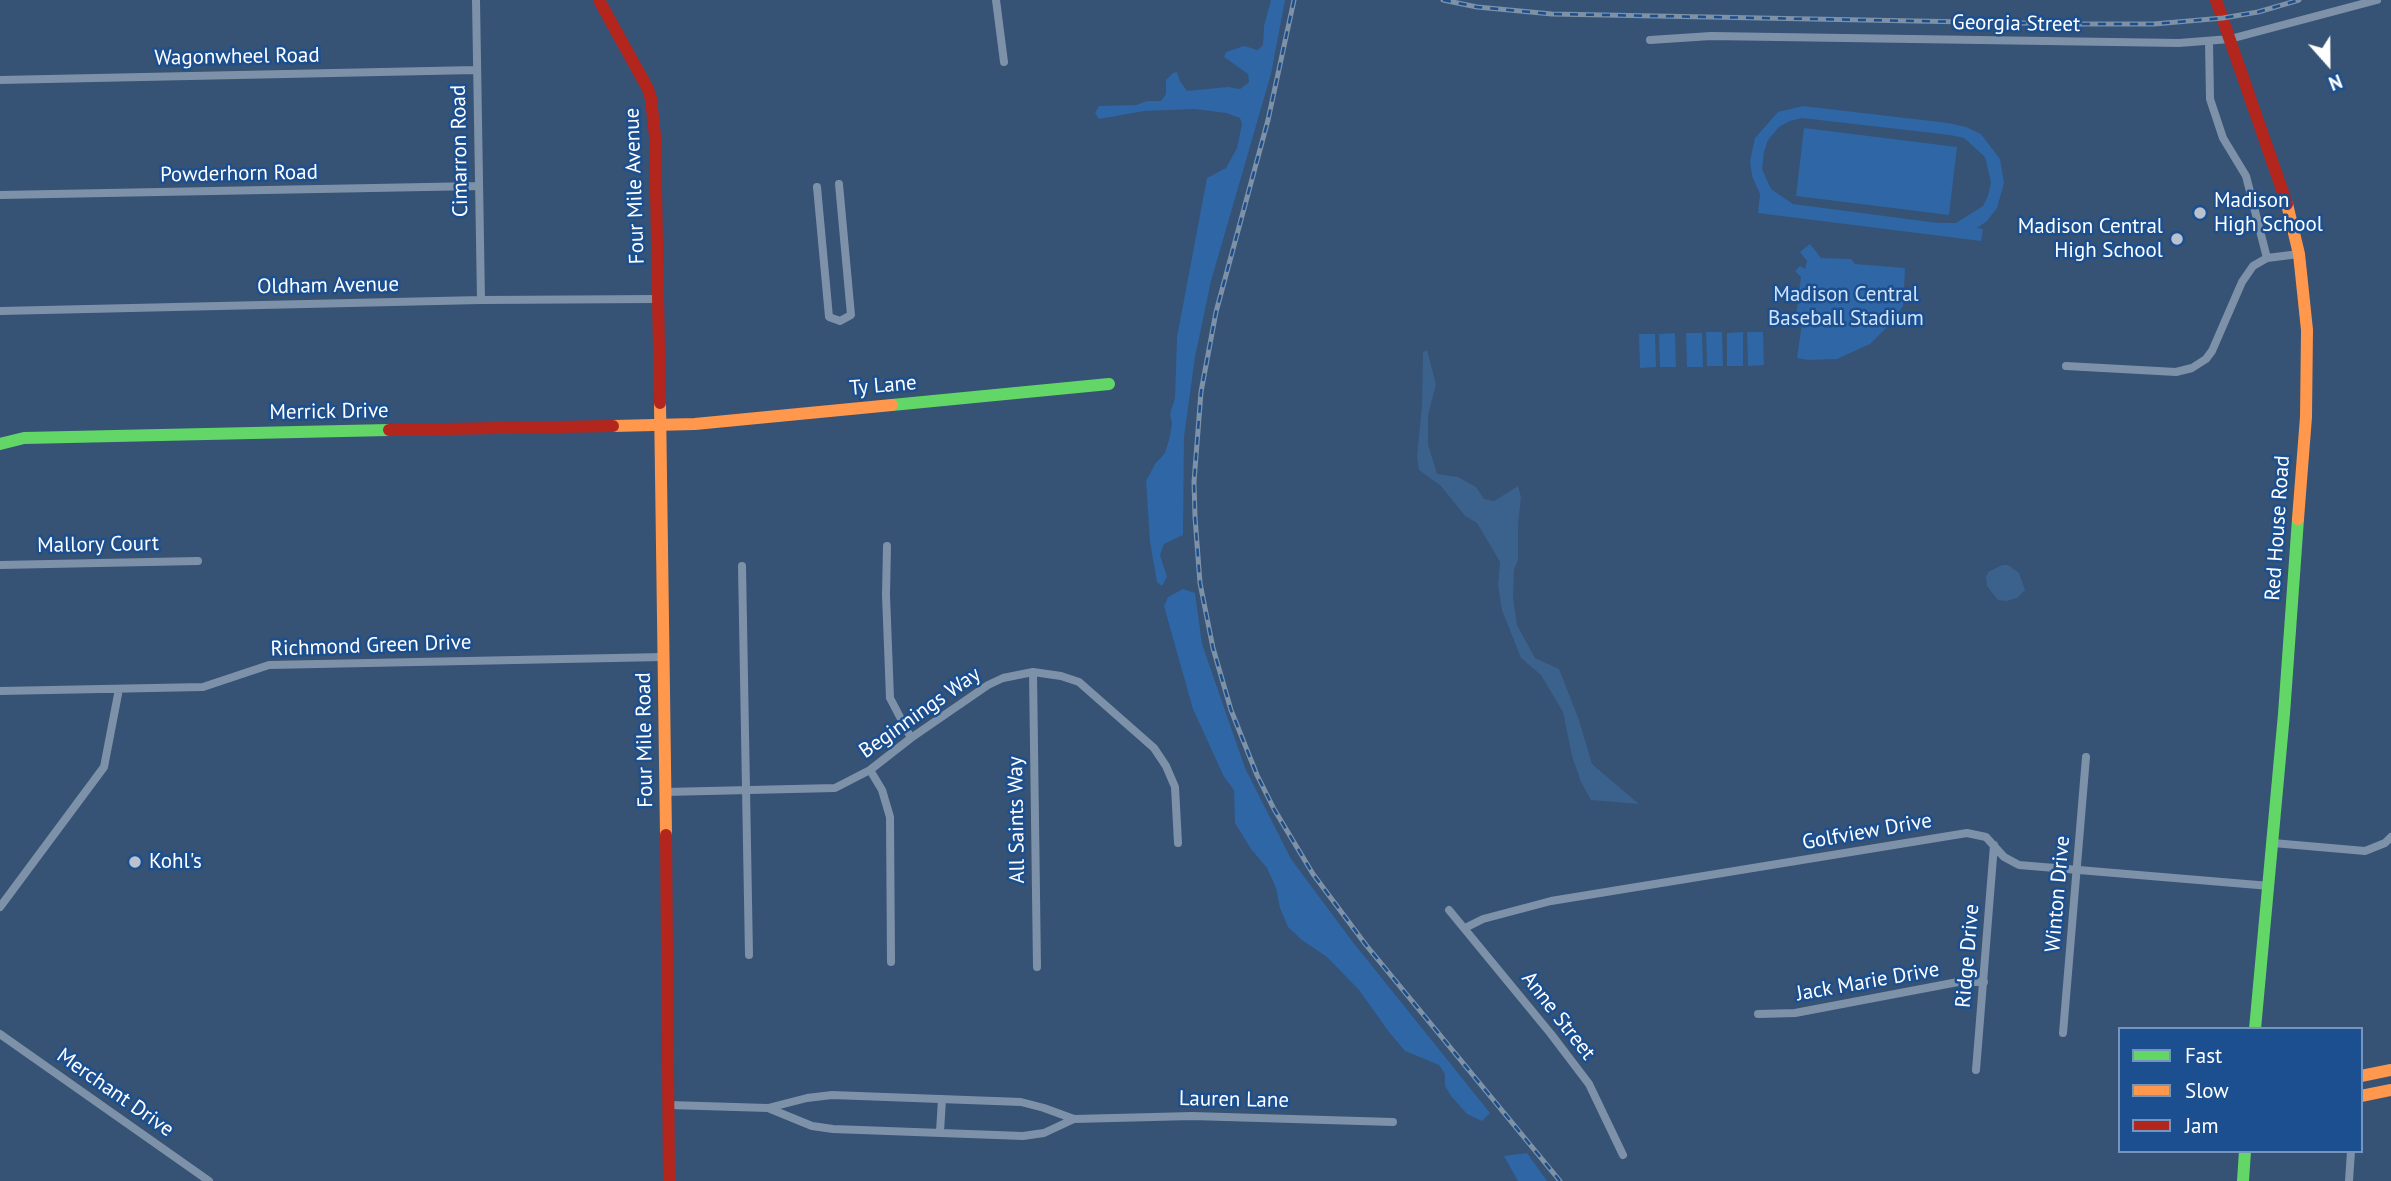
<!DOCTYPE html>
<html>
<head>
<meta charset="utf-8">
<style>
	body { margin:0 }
	#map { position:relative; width:2391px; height:1181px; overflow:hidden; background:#365274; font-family:"PT Sans",sans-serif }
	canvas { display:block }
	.legend { position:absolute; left:2118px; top:1027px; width:245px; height:126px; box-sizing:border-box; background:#1b4f8f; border:2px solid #7695bc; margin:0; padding:9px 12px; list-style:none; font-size:21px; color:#fff }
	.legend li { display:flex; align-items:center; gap:14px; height:35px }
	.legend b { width:35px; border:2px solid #7695bc }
	.north { position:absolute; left:2293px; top:28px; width:70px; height:70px; -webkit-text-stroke:5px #1b4f8f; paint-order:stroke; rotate:159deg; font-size:19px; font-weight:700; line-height:28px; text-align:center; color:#fff }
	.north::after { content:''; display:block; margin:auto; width:24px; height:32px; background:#fff; clip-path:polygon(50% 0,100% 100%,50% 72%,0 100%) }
</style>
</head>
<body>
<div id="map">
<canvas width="2391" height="1181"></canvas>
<ul class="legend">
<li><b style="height:9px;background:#63d668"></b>Fast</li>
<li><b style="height:9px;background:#ff974d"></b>Slow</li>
<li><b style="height:9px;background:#b3261e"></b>Jam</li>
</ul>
<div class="north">N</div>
</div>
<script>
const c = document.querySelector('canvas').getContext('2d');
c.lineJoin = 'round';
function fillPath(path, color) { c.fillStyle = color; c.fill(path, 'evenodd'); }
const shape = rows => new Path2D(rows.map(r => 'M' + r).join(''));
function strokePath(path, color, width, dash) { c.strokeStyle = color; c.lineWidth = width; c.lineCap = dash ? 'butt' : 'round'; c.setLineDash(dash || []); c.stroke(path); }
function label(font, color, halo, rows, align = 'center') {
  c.font = font + ' "PT Sans",sans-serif'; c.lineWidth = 5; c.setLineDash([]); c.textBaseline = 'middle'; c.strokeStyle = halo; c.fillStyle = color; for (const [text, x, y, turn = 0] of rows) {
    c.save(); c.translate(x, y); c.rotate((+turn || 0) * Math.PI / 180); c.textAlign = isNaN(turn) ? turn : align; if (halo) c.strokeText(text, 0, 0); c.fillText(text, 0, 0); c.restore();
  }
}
const green = shape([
	[1271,0,1285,0,1283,11,1271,74,1211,281,1195,357,1184,437,1183,535,1164,544,1160,555,1167,577,1162,586,1157,582,1150,542,1146,481,1155,464,1165,453,1169,440,1172,424,1170,414,1175,398,1177,337,1207,178,1226,168,1237,148,1242,124,1240,118,1226,113,1195,109,1144,111,1099,119,1095,113,1099,106,1136,105,1147,101,1161,101,1166,94,1166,80,1173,73,1177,72,1180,81,1187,91,1228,87,1240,89,1249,82,1248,74,1224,57,1226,52,1244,46,1258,50,1263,45,1264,26],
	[1803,106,1948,123,1966,127,1981,134,2000,159,2004,183,1997,208,1987,221,1977,228,1983,229,1981,241,1758,213,1760,194,1752,176,1750,161,1755,138,1778,112],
	[1802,118,1950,135,1964,138,1985,157,1991,182,1988,196,1983,206,1956,223,1938,223,1793,204,1771,189,1762,169,1764,152,1768,140,1779,127,1790,121],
	[1804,128,1957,147,1949,215,1796,196],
	[1810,244,1821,258,1851,259,1855,264,1905,268,1903,306,1891,323,1870,344,1837,359,1808,360,1797,358,1803,317,1796,316,1801,277,1795,271,1800,266,1805,269,1807,261,1800,252],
	[1706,332,1722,332,1723,366,1707,366],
	[1743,332,1743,366,1727,366,1727,333],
	[1747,332,1763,332,1764,365,1748,366],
	[1675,333,1676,367,1660,367,1659,334],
	[1686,333,1702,333,1703,367,1687,367],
	[1639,334,1655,334,1656,367,1640,368],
	[1183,589,1195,593,1202,644,1245,768,1291,859,1352,941,1490,1113,1482,1121,1467,1114,1451,1096,1445,1086,1445,1074,1439,1065,1405,1051,1389,1032,1359,990,1327,957,1302,940,1288,927,1280,908,1276,888,1267,868,1251,849,1235,823,1234,790,1224,777,1193,709,1164,606,1168,597],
	[1527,1153,1547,1181,1518,1181,1504,1156]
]);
const water = shape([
	[1427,350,1436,384,1428,416,1428,444,1437,474,1458,477,1476,487,1484,499,1494,501,1518,486,1521,497,1518,524,1518,560,1514,570,1513,597,1517,625,1535,658,1559,669,1579,720,1592,764,1639,804,1591,800,1581,782,1572,756,1563,712,1541,675,1521,658,1502,610,1498,585,1500,562,1477,523,1465,516,1441,486,1419,470,1417,457,1422,404,1423,352],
	[2002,565,2008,565,2019,573,2025,590,2017,598,2006,601,1998,600,1987,586,1986,577,1988,572]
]);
const street = shape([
	[476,0,481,300],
	[996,0,1004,62],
	[1650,40,1711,36,2179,43,2230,39,2377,0],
	[2209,41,2210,99,2223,138,2246,176,2267,258],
	[0,80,476,70],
	[817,187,829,317,840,321,851,315,839,184],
	[0,195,479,186],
	[0,311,481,300,657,299],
	[2066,366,2176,372,2192,368,2206,359,2212,351,2242,282,2253,266,2267,258,2299,254],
	[887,546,886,595,890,698,911,738],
	[0,565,198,561],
	[742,566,749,955],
	[1033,672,1037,967],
	[0,691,203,687,269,665,663,657],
	[870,770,882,790,890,817,891,962],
	[665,792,835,788,870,770,911,738,988,685,1003,678,1033,672,1061,676,1079,682,1154,748,1166,766,1175,787,1178,843],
	[2273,843,2365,851,2385,843,2391,837],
	[0,907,104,767,119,689],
	[1449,910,1551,1034,1589,1084,1623,1155],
	[1465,928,1483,919,1551,901,1967,833,1986,837,2004,857,2019,865,2270,886],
	[1758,1014,1795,1013,1958,982,1984,982],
	[2063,1033,2086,757],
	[0,1034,209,1181],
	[1976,1070,1994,845],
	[669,1105,768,1108,807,1098,832,1095,1021,1102,1044,1108,1074,1119,1192,1116,1393,1122],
	[768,1108,812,1126,833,1129,1023,1136,1044,1133,1074,1119],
	[940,1132,942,1099],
	[2349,1181,2351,1151]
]);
const fast = shape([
	[892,405,1109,384],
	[0,444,24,438,389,430],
	[2255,1029,2284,714,2298,519],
	[2243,1181,2245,1151]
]);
const slow = shape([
	[2287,204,2299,254,2307,330,2306,417,2298,519],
	[660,403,666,835],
	[613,426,695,424,892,405],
	[2361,1076,2391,1070],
	[2361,1096,2391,1090]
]);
const jam = shape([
	[599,0,648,89,651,99,655,136,660,403],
	[2216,0,2287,204],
	[389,430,613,426],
	[666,835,669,1181]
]);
const rail = shape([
	[1294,0,1268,120,1216,312,1201,392,1194,482,1195,517,1200,583,1213,648,1231,710,1257,775,1274,809,1313,874,1366,945,1560,1181],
	[1443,0,1477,7,1552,14,2072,24,2154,24,2223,18,2258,12,2299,0]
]);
const markers = [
	[2200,213,7,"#b9c2ce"],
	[2177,239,7,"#b9c2ce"],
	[135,862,7,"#b9c2ce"]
];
const streetNames = [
	["Georgia Street",2016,24,1],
	["Wagonwheel Road",237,57,-1],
	["Cimarron Road",460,151,-91],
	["Powderhorn Road",239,174,-1],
	["Four Mile Avenue",635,186,-92],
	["Oldham Avenue",328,286,-1],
	["Ty Lane",883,386,-5],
	["Merrick Drive",329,412,-1],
	["Red House Road",2278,528,-86],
	["Mallory Court",98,545,-1],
	["Richmond Green Drive",371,646,-2],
	["Beginnings Way",920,713,-35],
	["Four Mile Road",645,740,-91],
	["All Saints Way",1017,820,-91],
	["Golfview Drive",1867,832,-10],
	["Winton Drive",2058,894,-85],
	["Ridge Drive",1968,956,-85],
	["Jack Marie Drive",1868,982,-10],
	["Anne Street",1558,1016,52],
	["Merchant Drive",115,1093,35],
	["Lauren Lane",1234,1100,1]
];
const poiNames = [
	["Madison",2214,201],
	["High School",2214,225],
	["Madison Central",2163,227,"right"],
	["High School",2163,251,"right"],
	["Kohl's",149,862]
];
const parkNames = [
	["Madison Central",1846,295],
	["Baseball Stadium",1846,319]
];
fillPath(green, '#2f66a5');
fillPath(water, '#3b618d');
strokePath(street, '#7d92a8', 8);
strokePath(fast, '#63d668', 12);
strokePath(slow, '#ff974d', 12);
strokePath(jam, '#b3261e', 12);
strokePath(rail, '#7e92a7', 5);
strokePath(rail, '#1b4f8f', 2.5, [8]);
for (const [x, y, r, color] of markers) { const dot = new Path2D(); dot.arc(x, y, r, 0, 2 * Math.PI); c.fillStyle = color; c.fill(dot); strokePath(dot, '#1b4f8f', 2.5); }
label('21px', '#fff', '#1b4f8f', streetNames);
label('21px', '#fff', '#1b4f8f', poiNames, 'left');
label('21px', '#cfe3fa', '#1b4f8f', parkNames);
</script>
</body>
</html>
